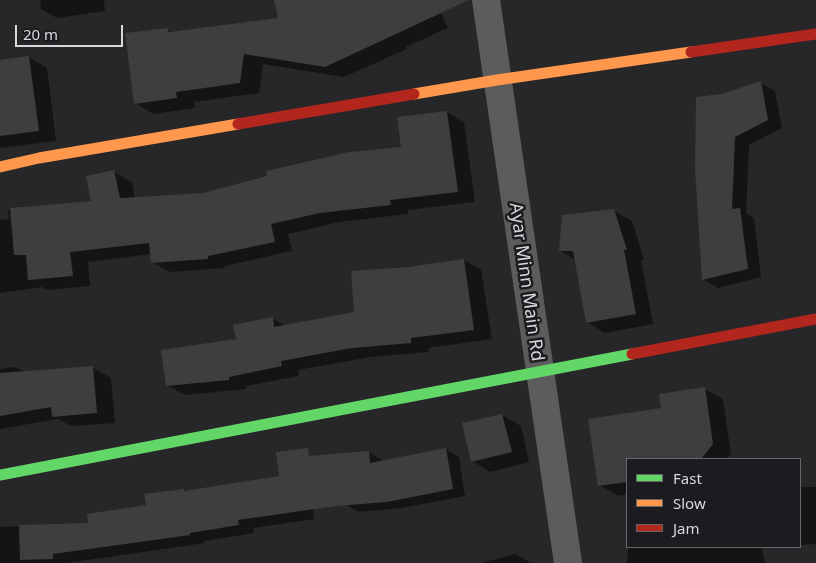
<!DOCTYPE html>
<html>
<head>
<meta charset="utf-8">
<style>
	body { margin:0 }
	#map { position:relative; width:816px; height:563px; overflow:hidden; background:#272628; font-family:"Noto Sans",sans-serif }
	canvas { display:block }
	.legend { position:absolute; left:626px; top:458px; width:175px; height:90px; box-sizing:border-box; background:#1c1b1f; border:1px solid #67676a; margin:0; padding:6px 9px; list-style:none; font-size:15px; color:#d8d8da }
	.legend li { display:flex; align-items:center; gap:10px; height:25px }
	.legend b { width:25px; border:1px solid #67676a }
	.scale { position:absolute; left:15px; top:25px; width:108px; height:22px; box-sizing:border-box; border:2px solid #d8d8da; border-top:0; padding-left:6px; font-size:15px; line-height:18px; white-space:nowrap; color:#d8d8da; -webkit-text-stroke:4px #1c1b1f; paint-order:stroke }
</style>
</head>
<body>
<div id="map">
<canvas width="816" height="563"></canvas>
<ul class="legend">
<li><b style="height:6px;background:#63d668"></b>Fast</li>
<li><b style="height:6px;background:#ff974d"></b>Slow</li>
<li><b style="height:6px;background:#b3261e"></b>Jam</li>
</ul>
<div class="scale">20 m</div>
</div>
<script>
const c = document.querySelector('canvas').getContext('2d');
c.lineJoin = 'round';
function fillPath(path, color) { c.fillStyle = color; c.fill(path, 'evenodd'); }
const shape = rows => new Path2D(rows.map(r => 'M' + r).join(''));
function strokePath(path, color, width, dash) { c.strokeStyle = color; c.lineWidth = width; c.lineCap = dash ? 'butt' : 'round'; c.setLineDash(dash || []); c.stroke(path); }
function label(font, color, halo, rows, align = 'center') {
  c.font = font + ' "Noto Sans",sans-serif'; c.lineWidth = 5; c.setLineDash([]); c.textBaseline = 'middle'; c.strokeStyle = halo; c.fillStyle = color; for (const [text, x, y, turn = 0] of rows) {
    c.save(); c.translate(x, y); c.rotate((+turn || 0) * Math.PI / 180); c.textAlign = isNaN(turn) ? turn : align; if (halo) c.strokeText(text, 0, 0); c.fillText(text, 0, 0); c.restore();
  }
}
const shadow = shape([
	[40,0,104,0,105,11,57,18,41,9],
	[275,0,435,0,448,28,406,47,407,49,344,77,263,64,259,93,194,102,195,108,154,114,135,103,168,29,173,33,279,19],
	[28,57,47,68,56,141,0,148,0,61],
	[761,83,775,91,782,128,749,145,746,213,754,218,761,277,718,288,704,280,723,95],
	[447,112,464,122,475,202,408,210,408,214,339,222,288,234,292,251,225,266,225,268,170,272,152,262,151,254,88,262,90,286,47,290,42,287,0,293,0,220,9,219,8,210,92,202,114,172,132,182,135,199,203,194,403,148],
	[614,211,632,221,644,259,641,260,653,324,605,333,587,322,576,260,560,251],
	[464,260,481,270,492,339,428,348,429,352,371,357,298,370,299,376,246,386,246,389,185,395,167,385,272,318,285,326,355,313,408,268],
	[15,367,25,372,92,367,111,378,115,423,71,426,58,419,0,429,0,369],
	[704,389,723,399,731,454,727,459,627,459,627,494,618,496,599,485,662,409],
	[502,415,521,426,529,462,490,472,472,461],
	[446,449,459,457,465,496,401,508,358,512,345,504,369,452,382,460,382,462],
	[311,484,314,519,253,528,254,533,204,541,205,543,67,563,0,563,0,527,89,524,147,506,183,490,187,492],
	[800,487,816,487,816,544,800,545],
	[628,547,762,547,765,563,627,563],
	[515,554,531,563,481,563]
]);
const building = shape([
	[274,0,469,0,325,67,244,54,240,83,176,92,177,98,134,104,125,33,168,28,169,32,278,18],
	[29,56,39,131,0,136,0,60],
	[761,81,768,120,735,137,732,209,740,208,748,269,702,280,695,169,696,97,722,94],
	[447,111,458,192,390,200,391,205,320,213,271,224,275,242,208,256,208,259,151,263,149,243,70,252,73,276,28,280,26,255,14,255,10,208,91,201,86,176,114,170,120,198,203,193,267,176,266,171,349,152,401,147,397,117],
	[614,209,627,250,624,250,636,314,586,323,573,251,559,251,562,215],
	[464,259,474,330,411,338,411,343,352,348,281,361,282,366,229,377,229,380,166,386,161,350,236,339,233,325,273,317,274,327,354,312,351,271,408,267],
	[93,366,97,413,52,417,51,407,0,416,0,373],
	[705,387,713,444,701,459,627,459,627,482,598,486,588,419,661,408,659,394],
	[502,414,512,452,471,462,462,423],
	[308,448,309,456,369,451,370,463,446,448,453,489,387,502,336,506,238,520,239,525,190,533,190,535,53,554,53,559,20,560,19,525,88,523,87,514,146,505,144,494,184,489,184,491,279,476,276,452]
]);
const street = shape([
	[486,0,568,563]
]);
const fast = shape([
	[0,475,632,354]
]);
const slow = shape([
	[414,94,497,80,691,52],
	[0,167,39,158,238,124]
]);
const jam = shape([
	[691,52,816,34],
	[238,124,414,94],
	[632,354,816,319]
]);
const streetNames = [
	["Ayar Minn Main Rd",526,282,82]
];
fillPath(shadow, '#0007');
fillPath(building, '#3e3d3f');
strokePath(street, '#5c5c5c', 28);
strokePath(fast, '#63d668', 11);
strokePath(slow, '#ff974d', 11);
strokePath(jam, '#b3261e', 11);
label('18px', '#d8d8da', '#1c1b1f', streetNames);
</script>
</body>
</html>
